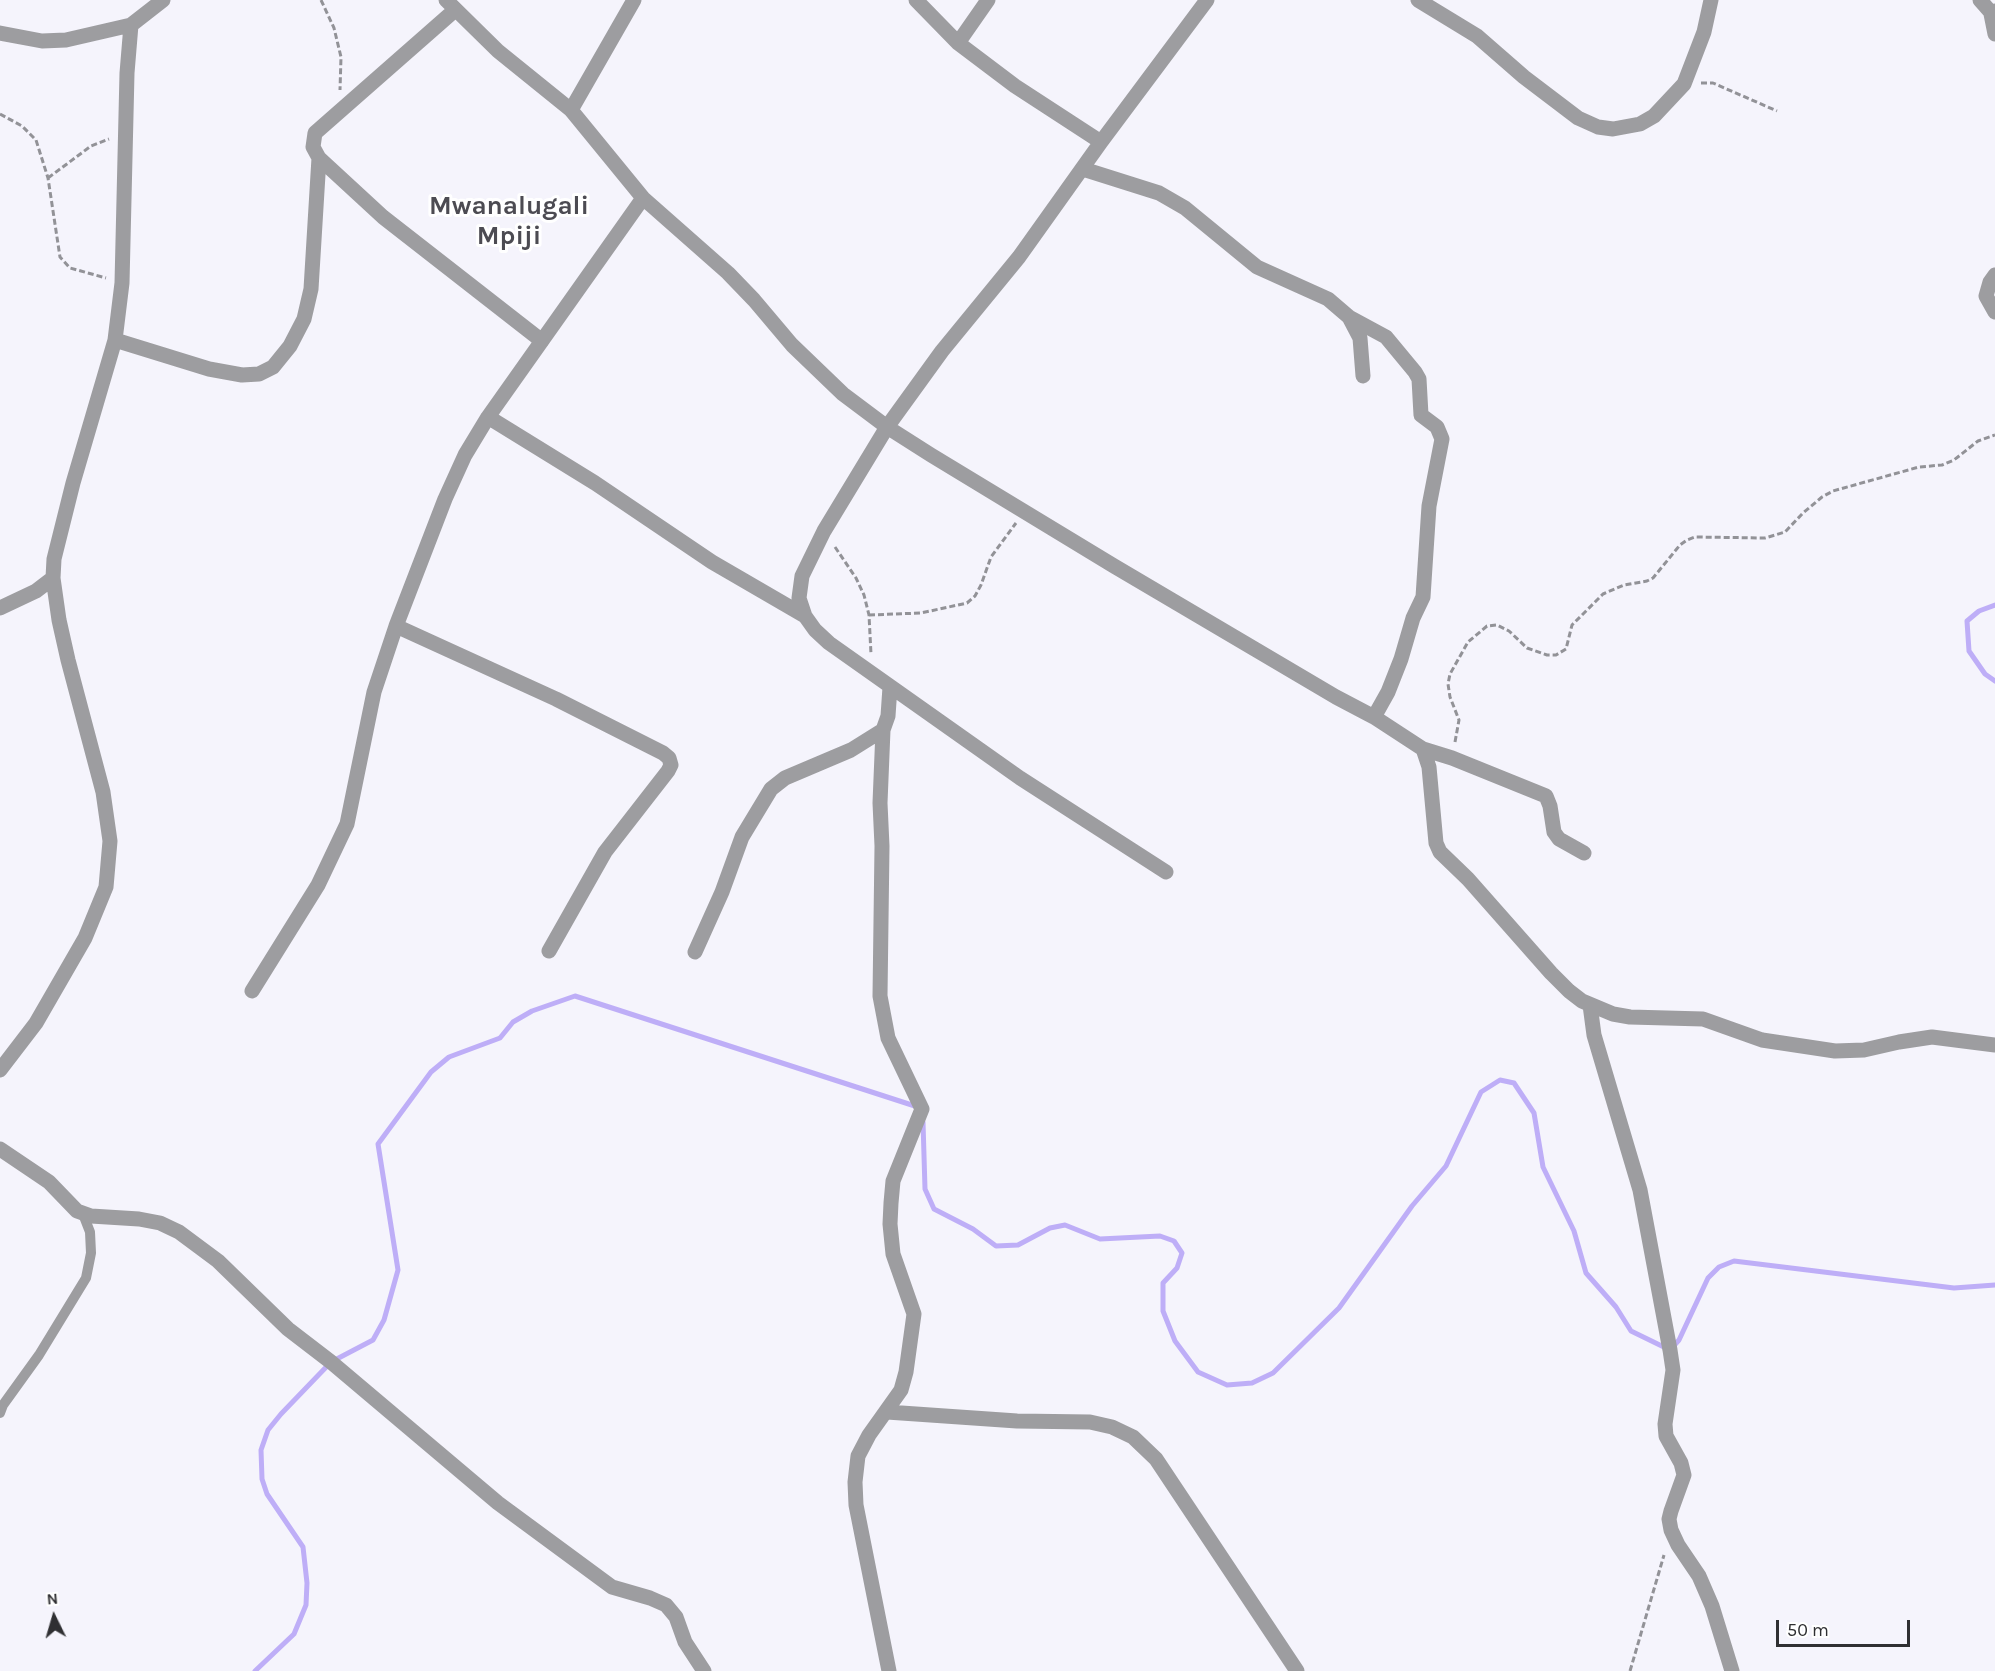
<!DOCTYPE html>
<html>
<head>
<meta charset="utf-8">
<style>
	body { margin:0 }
	#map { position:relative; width:1995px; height:1671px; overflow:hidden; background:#f5f4fc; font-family:Karla,sans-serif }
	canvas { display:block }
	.north { position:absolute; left:24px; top:1587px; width:60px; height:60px; -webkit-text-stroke:4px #fff; paint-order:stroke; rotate:355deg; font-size:16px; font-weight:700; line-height:24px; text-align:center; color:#2f2f32 }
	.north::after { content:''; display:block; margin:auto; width:21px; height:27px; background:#2f2f32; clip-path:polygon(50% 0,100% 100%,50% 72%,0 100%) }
	.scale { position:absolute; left:1776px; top:1620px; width:134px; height:27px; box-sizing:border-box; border:3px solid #2f2f32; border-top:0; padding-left:8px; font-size:18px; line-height:21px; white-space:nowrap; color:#2f2f32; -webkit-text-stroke:4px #fff; paint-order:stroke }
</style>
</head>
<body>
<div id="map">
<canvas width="1995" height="1671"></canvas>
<div class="north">N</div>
<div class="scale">50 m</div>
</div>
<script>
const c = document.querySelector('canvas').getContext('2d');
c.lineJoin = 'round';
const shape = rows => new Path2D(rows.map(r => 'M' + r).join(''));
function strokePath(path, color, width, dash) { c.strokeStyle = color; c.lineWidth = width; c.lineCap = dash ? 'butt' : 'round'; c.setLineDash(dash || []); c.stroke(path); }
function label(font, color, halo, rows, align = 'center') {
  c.font = font + ' Karla,sans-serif'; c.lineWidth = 6; c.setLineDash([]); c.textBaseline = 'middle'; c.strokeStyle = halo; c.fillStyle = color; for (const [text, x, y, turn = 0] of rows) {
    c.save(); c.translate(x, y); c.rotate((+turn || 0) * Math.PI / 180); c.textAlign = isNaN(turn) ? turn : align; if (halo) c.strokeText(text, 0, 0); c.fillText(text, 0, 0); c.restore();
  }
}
const stream = shape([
	[1995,605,1979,611,1967,621,1969,651,1985,674,1995,681],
	[923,1122,925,1189,934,1209,973,1229,996,1246,1018,1245,1050,1228,1065,1225,1100,1239,1160,1236,1174,1241,1182,1253,1177,1268,1163,1283,1163,1311,1175,1341,1198,1372,1227,1385,1252,1383,1273,1373,1339,1308,1412,1206,1446,1166,1481,1092,1500,1080,1514,1083,1534,1113,1543,1167,1574,1231,1586,1273,1616,1307,1631,1331,1670,1350,1679,1340,1708,1278,1719,1267,1734,1261,1954,1288,1995,1285],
	[255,1671,294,1634,306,1605,307,1583,303,1547,267,1494,262,1479,261,1450,268,1430,281,1414,331,1362,373,1340,384,1320,398,1270,378,1144,431,1072,449,1057,500,1038,513,1022,532,1011,575,996,918,1107]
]);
const path = shape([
	[321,0,334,28,341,57,340,90],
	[1701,83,1713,83,1777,111],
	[0,114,22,126,36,140,48,178,60,257,70,268,106,278],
	[48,178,91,146,109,139],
	[835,547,856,578,864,595,869,615,871,654],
	[869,615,921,613,967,603,975,596,981,585,991,557,1016,523],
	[1455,742,1459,720,1450,697,1448,684,1450,674,1468,642,1487,626,1497,625,1509,631,1527,648,1547,655,1556,655,1566,649,1572,625,1603,594,1624,585,1647,581,1653,578,1680,545,1687,540,1695,537,1765,538,1785,532,1803,513,1822,497,1833,491,1919,467,1942,465,1954,460,1978,441,1995,435],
	[1630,1671,1664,1555]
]);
const service = shape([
	[0,1413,3,1405,39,1355,86,1278,91,1253,90,1232,83,1214]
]);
const minor = shape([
	[446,0,498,51,571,110,643,198,728,273,754,300,792,345,843,394,887,427,931,455,1114,566,1336,697,1374,717,1423,749,1429,767,1436,843,1440,852,1468,879,1551,973,1569,991,1582,1001,1613,1014,1630,1017,1703,1019,1762,1040,1835,1051,1864,1050,1899,1042,1932,1037,1995,1045],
	[916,0,958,43,1015,86,1101,142],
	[1418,0,1477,36,1524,77,1578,118,1598,127,1613,129,1640,124,1654,116,1684,84,1704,32,1711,0],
	[1980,0,1995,17],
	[455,10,315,133,313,147,319,158,383,217,542,341],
	[1995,11,1991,14,1995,34],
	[0,33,42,41,66,40,131,25,163,0],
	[958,43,988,0],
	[571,110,634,0],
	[1083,169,1159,193,1185,208,1257,267,1328,299,1349,317,1360,338,1363,376],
	[1995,275,1990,282,1986,296,1995,312],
	[1349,317,1386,337,1415,372,1419,379,1421,415,1437,427,1442,439,1429,506,1423,597,1413,618,1401,659,1388,692,1374,717],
	[115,340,209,369,242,375,259,374,273,367,290,346,304,319,311,289,319,158],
	[488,417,595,483,712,562,805,616],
	[0,608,36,591,53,578],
	[396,626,556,699,663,753,669,758,671,765,668,771,605,852,549,951],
	[883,730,880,803,882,846,880,996,888,1038,922,1109,893,1181,891,1203,890,1224,893,1254,914,1314,906,1372,901,1390,869,1435,858,1456,855,1482,856,1505,889,1671],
	[1423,749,1452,758,1546,796,1550,806,1554,832,1559,839,1584,853],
	[1166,872,1020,778,829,643,815,630,805,616,799,598,802,576,824,531,887,427,942,351,1019,257,1101,142,1207,0],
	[695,952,722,892,742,837,771,789,785,778,851,750,883,730,888,716,890,687],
	[252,991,318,885,347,824,374,692,396,626,445,499,465,455,488,417,643,198],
	[1590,1005,1594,1035,1640,1190,1670,1350,1673,1370,1665,1424,1666,1436,1681,1463,1684,1475,1671,1511,1669,1519,1671,1530,1678,1545,1699,1576,1712,1606,1732,1671],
	[0,1070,36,1023,85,938,106,887,110,841,103,792,68,660,59,620,53,578,54,559,73,483,115,340,122,283,127,73,131,25],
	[0,1149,49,1182,77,1211,91,1216,139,1219,160,1223,179,1232,218,1261,288,1329,331,1362,498,1503,612,1587,650,1598,666,1605,676,1617,685,1642,704,1671],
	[887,1412,1017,1421,1090,1422,1112,1427,1133,1437,1156,1459,1297,1671]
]);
const quarterNames = [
	["Mwanalugali",509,207],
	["Mpiji",509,237]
];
strokePath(stream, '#beaef7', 5);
strokePath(path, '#929297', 3, [6, 3]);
strokePath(service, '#9d9da0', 10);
strokePath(minor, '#9d9da0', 15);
label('bold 26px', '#4c4b52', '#fff', quarterNames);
</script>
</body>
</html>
